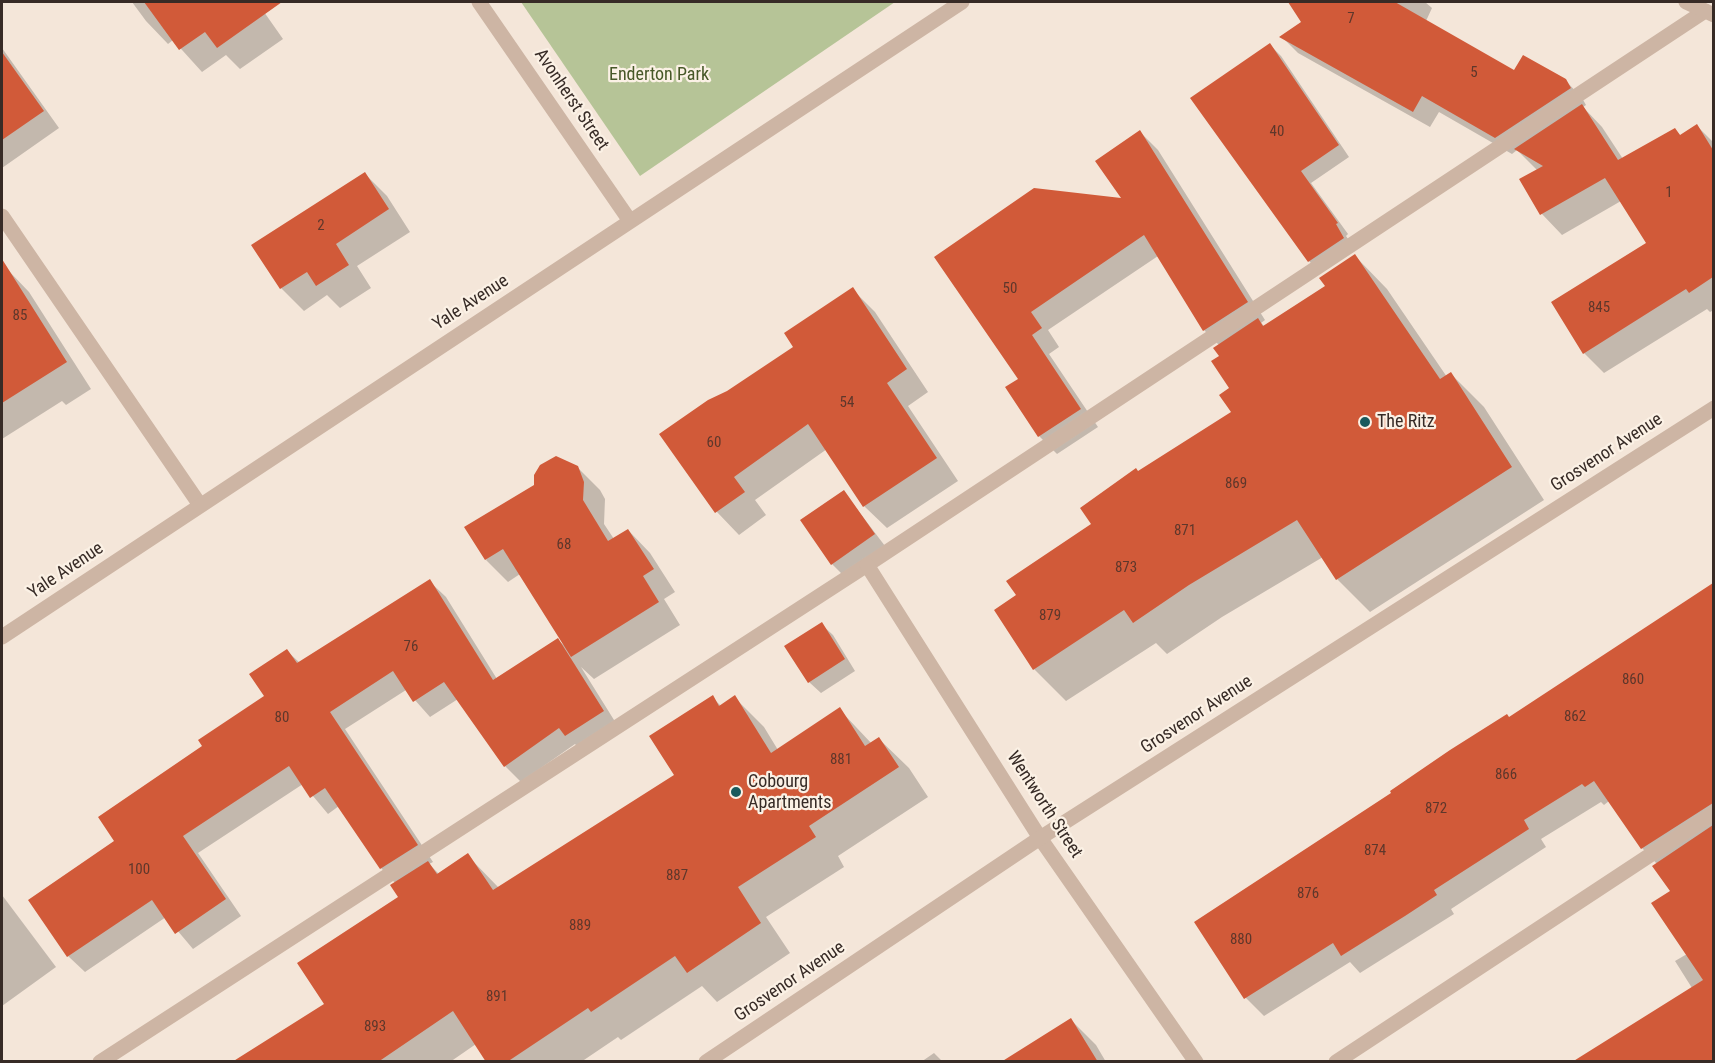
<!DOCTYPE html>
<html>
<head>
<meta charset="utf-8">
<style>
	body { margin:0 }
	#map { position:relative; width:1715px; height:1063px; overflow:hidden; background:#f4e6d9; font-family:"Roboto Condensed",sans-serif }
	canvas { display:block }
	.frame { position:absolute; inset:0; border:3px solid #372b26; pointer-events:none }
</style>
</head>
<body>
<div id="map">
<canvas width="1715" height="1063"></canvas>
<div class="frame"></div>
</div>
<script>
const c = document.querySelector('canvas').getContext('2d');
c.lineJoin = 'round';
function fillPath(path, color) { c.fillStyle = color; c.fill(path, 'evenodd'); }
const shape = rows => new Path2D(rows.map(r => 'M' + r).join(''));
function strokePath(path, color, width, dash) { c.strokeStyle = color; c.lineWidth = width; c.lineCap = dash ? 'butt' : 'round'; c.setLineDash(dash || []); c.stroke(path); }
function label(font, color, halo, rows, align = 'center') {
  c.font = font + ' "Roboto Condensed",sans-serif'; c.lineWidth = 4.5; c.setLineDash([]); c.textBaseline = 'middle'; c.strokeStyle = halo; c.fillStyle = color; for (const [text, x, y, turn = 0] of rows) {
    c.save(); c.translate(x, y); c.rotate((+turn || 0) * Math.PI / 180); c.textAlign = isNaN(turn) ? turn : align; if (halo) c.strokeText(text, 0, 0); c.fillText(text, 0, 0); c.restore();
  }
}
const green = shape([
	[521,2,895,2,640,176]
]);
const shadow = shape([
	[132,2,257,2,283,39,240,69,226,55,202,72,173,40,168,44,146,21],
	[1290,2,1425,2,1432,8,1426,21,1515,72,1565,80,1582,98,1586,105,1583,107,1602,127,1623,159,1675,130,1681,136,1697,126,1714,143,1714,310,1710,312,1707,309,1604,373,1584,353,1648,244,1621,201,1562,235,1542,214,1521,180,1537,170,1517,150,1512,154,1439,112,1430,127,1298,53,1282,37,1303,22],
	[1270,45,1281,56,1349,157,1311,183,1348,234,1346,236,1355,249,1320,272,1309,261],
	[2,48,59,128,2,168],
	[1140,132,1158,150,1265,320,1261,323,1265,327,1327,287,1355,256,1387,289,1447,377,1451,374,1484,407,1544,500,1370,612,1337,579,1323,557,1222,617,1167,654,1156,643,1066,701,1034,669,1018,596,1093,525,1138,473,1233,413,1231,389,1219,345,1204,330,1158,256,1048,330,1059,347,1049,354,1098,427,1057,454,1039,436,1020,379,936,257,1124,200],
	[365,174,387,196,410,232,357,266,371,288,340,308,327,295,304,311,281,288,253,245],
	[7,269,29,292,91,389,66,405,62,401,2,439,2,273],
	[852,289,875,312,928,392,908,406,958,481,887,528,864,506,827,449,755,500,766,515,739,535,717,512,661,434,795,348],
	[557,458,577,467,600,490,605,499,604,524,614,539,628,530,650,553,675,592,664,599,680,625,594,679,581,667,619,728,582,752,575,744,521,782,505,766,458,699,430,717,406,690,345,729,433,862,429,864,439,874,467,855,499,888,676,775,712,697,721,706,734,697,764,727,778,750,839,709,872,744,879,739,909,768,928,797,838,856,844,867,766,917,790,953,717,1002,702,986,621,1040,618,1037,581,1062,488,1062,476,1044,450,1062,235,1062,326,1004,400,897,396,884,381,868,339,806,328,814,303,784,198,853,241,916,193,949,166,917,85,972,68,956,116,841,204,746,266,696,287,651,300,663,429,581,446,597,497,679,558,640,565,646,520,574,508,582,486,560],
	[844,492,885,546,843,575,832,564],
	[1709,588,1714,592,1714,1062,1579,1062,1692,988,1675,961,1687,954,1672,892,1657,864,1642,848,1609,801,1604,805,1601,802,1541,839,1546,847,1451,909,1454,914,1360,973,1350,962,1264,1016,1246,998,1196,923],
	[821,624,833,635,855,671,821,693,809,682,787,647],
	[2,895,56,967,2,1006],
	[1071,1020,1096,1045,1106,1062,1004,1062],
	[934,1053,943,1062,921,1062]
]);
const building = shape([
	[144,2,282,2,217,48,205,32,179,50],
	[1288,2,1395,2,1514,70,1523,55,1566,79,1571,88,1495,138,1422,96,1413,112,1279,37,1301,22],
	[1270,43,1339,145,1301,171,1338,223,1336,224,1344,238,1308,262,1190,98],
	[2,52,44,111,2,140],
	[1582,104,1618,160,1675,128,1680,135,1697,124,1713,150,1713,277,1689,293,1686,289,1583,354,1551,302,1646,243,1605,178,1540,215,1519,179,1543,166,1514,149],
	[1140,130,1248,302,1203,331,1144,235,1031,312,1042,328,1032,335,1081,409,1038,437,1005,387,1018,379,934,257,1034,188,1121,198,1095,161],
	[365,172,389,209,336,244,349,265,316,286,307,272,280,289,251,245],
	[1355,254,1440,379,1451,372,1512,467,1336,580,1297,520,1189,585,1133,623,1124,610,1033,670,994,610,1016,595,1006,581,1091,524,1080,508,1136,468,1138,471,1231,412,1219,395,1229,388,1211,361,1219,356,1213,348,1258,318,1263,326,1325,286,1319,278],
	[2,259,67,362,2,403],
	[853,287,907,369,887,383,937,458,863,507,808,424,734,477,745,492,715,513,659,434,708,400,727,391,793,347,784,333],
	[556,456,578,466,584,482,583,500,608,541,628,529,654,569,643,576,659,602,571,657,503,549,485,560,464,527,534,485,534,475,540,465],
	[844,490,875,534,831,565,800,520],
	[430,579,493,680,558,638,604,711,565,736,559,728,504,767,444,682,413,702,393,671,330,712,418,845,380,869,325,788,310,798,289,766,183,836,226,899,175,934,152,900,67,957,28,900,114,841,98,817,202,746,198,740,264,696,249,674,287,649,297,663],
	[1713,583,1713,803,1641,849,1594,781,1585,787,1582,784,1524,820,1529,829,1434,890,1437,895,1405,916,1341,956,1333,943,1244,999,1194,922,1391,793,1390,791,1450,750,1507,714,1509,717],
	[822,622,845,659,808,683,784,646],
	[713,695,719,706,735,695,771,753,840,707,865,746,879,737,899,767,809,826,816,837,738,887,761,923,687,973,675,956,591,1012,588,1008,507,1062,486,1062,453,1011,378,1062,232,1062,324,1004,297,963,398,897,390,885,428,861,437,874,468,853,493,890,674,775,649,736],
	[1713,825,1713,1062,1572,1062,1703,980,1651,903,1670,891,1652,866],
	[1071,1018,1098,1062,1001,1062]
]);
const service = shape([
	[2,216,200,505],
	[100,1062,867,565,1705,11],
	[1336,1062,1714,813]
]);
const minor = shape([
	[479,2,630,221],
	[1686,2,1714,15],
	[867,565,1040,838,1196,1062],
	[2,637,962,2]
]);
const tertiary = shape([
	[706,1062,1040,838,1714,408]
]);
const markers = [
	[1365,422,6,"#185a5d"],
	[736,792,6,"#185a5d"]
];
const numberNames = [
	["7",1351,19],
	["5",1474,73],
	["40",1277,132],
	["1",1669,193],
	["2",321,226],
	["50",1010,289],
	["845",1599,308],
	["85",20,316],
	["54",847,403],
	["60",714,443],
	["869",1236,484],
	["871",1185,531],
	["68",564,545],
	["873",1126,568],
	["879",1050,616],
	["76",411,647],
	["860",1633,680],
	["862",1575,717],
	["80",282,718],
	["881",841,760],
	["866",1506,775],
	["872",1436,809],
	["874",1375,851],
	["100",139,870],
	["887",677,876],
	["876",1308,894],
	["889",580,926],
	["880",1241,940],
	["891",497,997],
	["893",375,1027]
];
const parkNames = [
	["Enderton Park",659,75]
];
const streetNames = [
	["Avonherst Street",571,100,56],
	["Yale Avenue",471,303,-33],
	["Grosvenor Avenue",1607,453,-33],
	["Yale Avenue",66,571,-34],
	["Grosvenor Avenue",1197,715,-33],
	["Wentworth Street",1044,805,57],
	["Grosvenor Avenue",790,982,-34]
];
const poiNames = [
	["The Ritz",1377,422],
	["Cobourg",748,782],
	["Apartments",748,803]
];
fillPath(green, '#b6c497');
fillPath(shadow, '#0003');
fillPath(building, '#d15a39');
strokePath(service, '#cdb5a4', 15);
strokePath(minor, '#cdb5a4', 15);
strokePath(tertiary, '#cdb5a4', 15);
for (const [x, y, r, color] of markers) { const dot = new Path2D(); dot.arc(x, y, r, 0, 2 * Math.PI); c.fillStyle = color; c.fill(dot); strokePath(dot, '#fbf1e5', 2); }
label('15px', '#5e372b', null, numberNames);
label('18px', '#475828', '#fbf1e5', parkNames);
label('18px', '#372b26', '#fbf1e5', streetNames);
label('18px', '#372b26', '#fbf1e5', poiNames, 'left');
</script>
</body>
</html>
